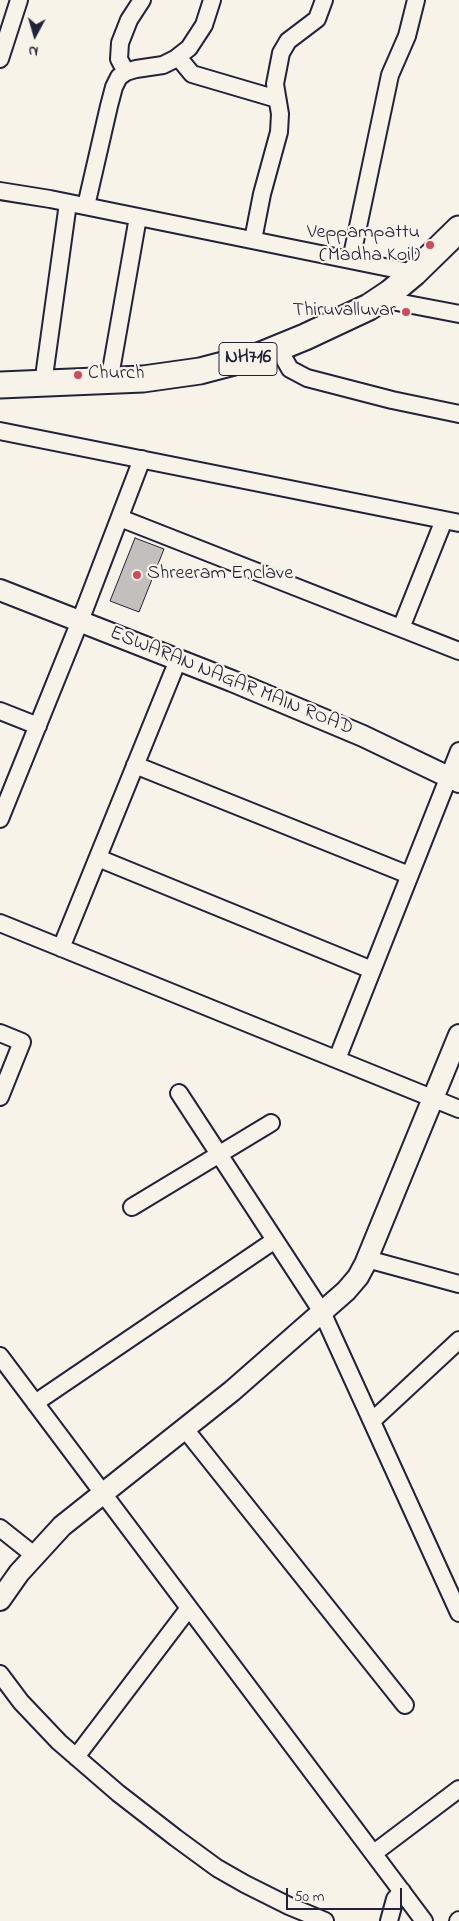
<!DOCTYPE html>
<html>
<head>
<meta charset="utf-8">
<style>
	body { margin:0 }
	#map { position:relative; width:459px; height:1921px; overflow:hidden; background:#f7f3e8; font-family:"Indie Flower",sans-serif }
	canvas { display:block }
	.north { position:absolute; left:10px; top:10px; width:50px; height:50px; -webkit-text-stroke:4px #f7f3e8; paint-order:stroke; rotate:186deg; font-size:14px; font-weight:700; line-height:20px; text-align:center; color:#22223b }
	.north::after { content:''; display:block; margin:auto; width:18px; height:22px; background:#22223b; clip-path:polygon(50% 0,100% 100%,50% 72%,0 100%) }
	.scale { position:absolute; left:286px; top:1888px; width:116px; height:22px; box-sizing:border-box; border:2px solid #22223b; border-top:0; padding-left:6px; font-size:15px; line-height:18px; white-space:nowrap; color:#22223b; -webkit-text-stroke:4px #f7f3e8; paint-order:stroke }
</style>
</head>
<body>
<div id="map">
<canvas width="459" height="1921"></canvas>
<div class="north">N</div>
<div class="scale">50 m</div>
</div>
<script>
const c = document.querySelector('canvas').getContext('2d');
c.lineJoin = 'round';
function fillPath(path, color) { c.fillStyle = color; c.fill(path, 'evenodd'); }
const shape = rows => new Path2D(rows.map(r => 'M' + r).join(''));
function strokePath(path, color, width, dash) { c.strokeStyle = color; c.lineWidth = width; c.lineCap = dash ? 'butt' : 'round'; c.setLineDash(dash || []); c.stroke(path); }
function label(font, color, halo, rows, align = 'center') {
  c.font = font + ' "Indie Flower",sans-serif'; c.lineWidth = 4.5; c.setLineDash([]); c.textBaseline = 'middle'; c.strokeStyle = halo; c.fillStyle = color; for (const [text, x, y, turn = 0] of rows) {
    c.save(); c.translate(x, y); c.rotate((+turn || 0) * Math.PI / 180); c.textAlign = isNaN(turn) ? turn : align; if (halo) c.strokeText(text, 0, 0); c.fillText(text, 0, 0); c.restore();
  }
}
const building = shape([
	[135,538,164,549,139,612,110,601,135,538]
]);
const minor = shape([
	[178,57,192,74,277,99],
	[0,59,19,0],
	[126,72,119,59,120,43,129,20,142,0],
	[0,191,50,199,414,273],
	[86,206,109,106,114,87,119,77,126,72,136,69,163,65,175,59,189,48,204,25,212,0],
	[253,240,262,194,279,132,280,114,275,84,281,53,288,41,317,19,324,0],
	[351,260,390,75,407,36,416,0],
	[381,299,459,314],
	[278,348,290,369,307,378,392,400,459,414],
	[109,382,138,217],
	[43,384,68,203],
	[0,431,459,523],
	[120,518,459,651],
	[401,628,444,520],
	[0,711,38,726],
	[135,765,409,875],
	[0,819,80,621,142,459],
	[98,858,372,970],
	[0,923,459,1109],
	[61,948,178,660],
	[0,1033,22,1042,0,1097],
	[337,1059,459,751],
	[179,1093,322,1312,459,1613],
	[132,1207,271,1123],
	[367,1259,459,1284],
	[0,1356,424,1921],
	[35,1403,275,1240],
	[372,1421,459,1340],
	[185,1429,405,1705],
	[0,1528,34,1555],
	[0,1674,21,1702,59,1742,118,1793,176,1838,217,1868,245,1884,289,1906,325,1921],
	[76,1757,189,1608],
	[374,1853,459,1789],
	[389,1921,395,1899,402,1891],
	[458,1921,459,1920]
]);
const tertiary = shape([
	[0,590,232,681,363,736,459,782],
	[0,1600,19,1573,62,1526,232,1391,346,1291,358,1277,365,1264,459,1035]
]);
const primary = shape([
	[0,385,143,379,200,371,261,355,305,337,369,307,390,293,414,273,459,229]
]);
const markers = [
	[430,245,5,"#d1495b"],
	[406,312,5,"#d1495b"],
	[78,375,5,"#d1495b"],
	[137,575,5,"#d1495b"]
];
const shields = [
	[248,359,58]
];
const shieldNames = [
	["NH716",248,359]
];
const poiNames = [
	["Veppampattu",420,234],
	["(Madha Koil)",420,257],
	["Thiruvalluvar",396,312],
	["Church",88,375,"left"],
	["Shreeram Enclave",147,575,"left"]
];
const streetNames = [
	["ESWARAN NAGAR MAIN ROAD",231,682,22]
];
fillPath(building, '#c2bfbd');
strokePath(building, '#22223b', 1);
strokePath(minor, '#22223b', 20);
strokePath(tertiary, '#22223b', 24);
strokePath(primary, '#22223b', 29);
strokePath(minor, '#f7f3e8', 16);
strokePath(tertiary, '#f7f3e8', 20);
strokePath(primary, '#f7f3e8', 25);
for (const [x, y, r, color] of markers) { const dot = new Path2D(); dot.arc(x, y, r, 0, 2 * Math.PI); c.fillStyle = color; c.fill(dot); strokePath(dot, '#f7f3e8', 2); }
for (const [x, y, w] of shields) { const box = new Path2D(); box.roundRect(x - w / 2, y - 16.5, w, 33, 4); c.fillStyle = '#f7f3e8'; c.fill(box); strokePath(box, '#22223b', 1); }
label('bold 19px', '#22223b', null, shieldNames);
label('20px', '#22223b', '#f7f3e8', poiNames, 'right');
label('20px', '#22223b', '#f7f3e8', streetNames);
</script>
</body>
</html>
